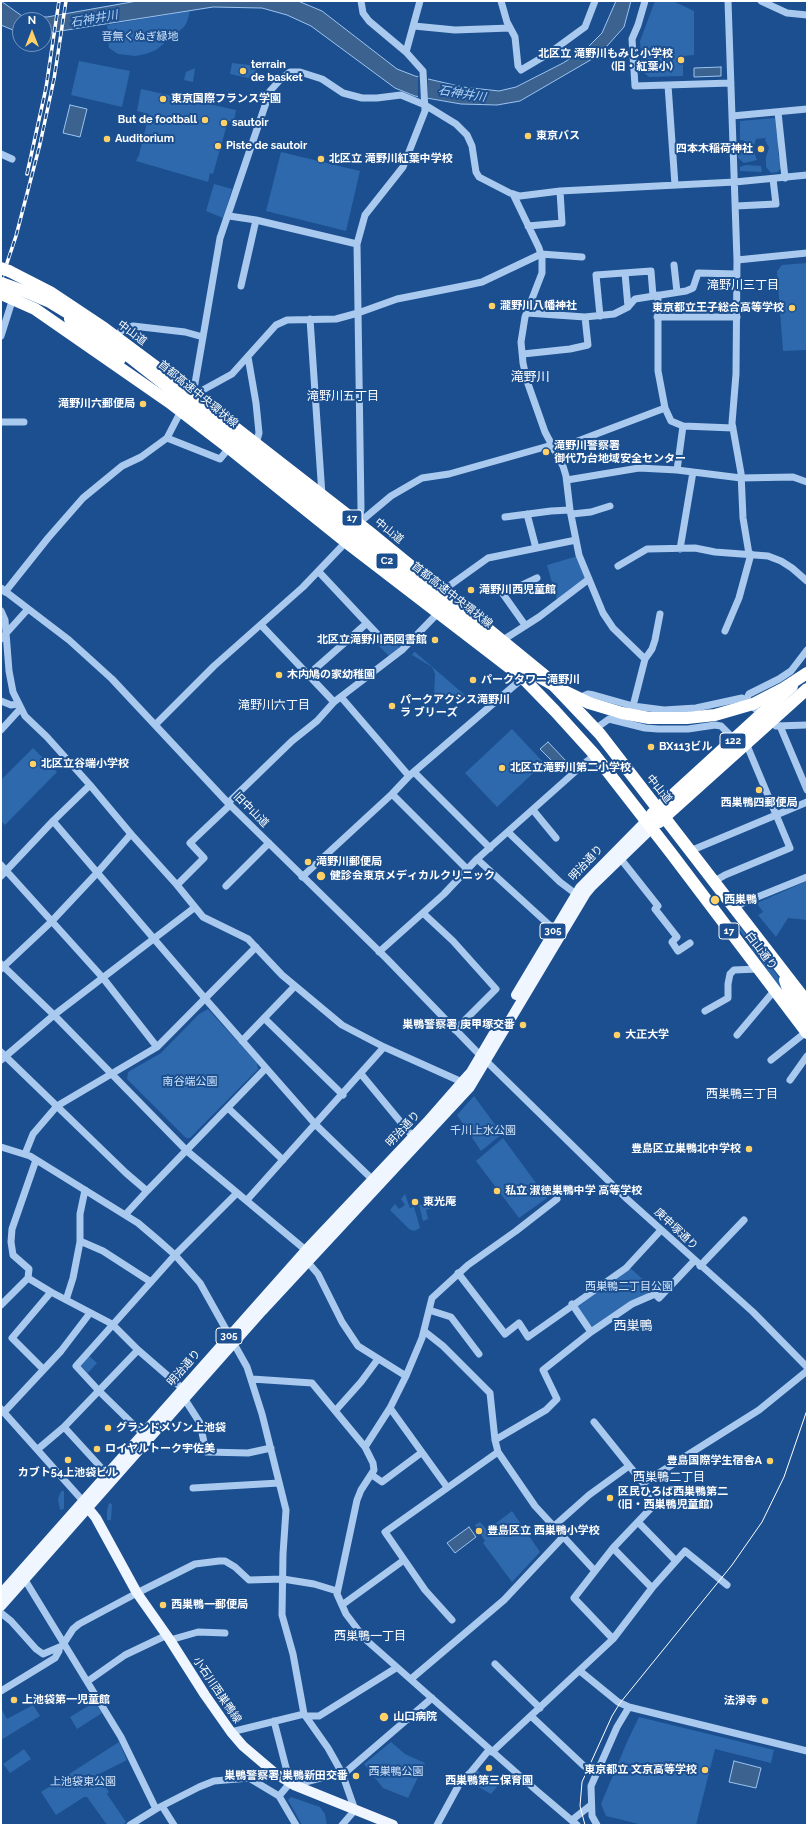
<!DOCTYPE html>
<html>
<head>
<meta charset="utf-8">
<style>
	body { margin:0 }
	#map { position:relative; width:808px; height:1826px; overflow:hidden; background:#1b4f8f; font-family:Raleway,sans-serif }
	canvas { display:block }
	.frame { position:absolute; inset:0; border:2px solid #fff; pointer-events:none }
	.north { position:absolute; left:12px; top:12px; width:40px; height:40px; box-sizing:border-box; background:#1b4f8f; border:1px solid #7695bc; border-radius:50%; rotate:0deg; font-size:11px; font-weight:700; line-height:16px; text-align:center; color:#fff }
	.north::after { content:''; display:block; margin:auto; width:14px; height:18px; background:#ffd166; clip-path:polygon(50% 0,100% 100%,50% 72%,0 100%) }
</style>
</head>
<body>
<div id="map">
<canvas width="808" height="1826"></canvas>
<div class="frame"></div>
<div class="north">N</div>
</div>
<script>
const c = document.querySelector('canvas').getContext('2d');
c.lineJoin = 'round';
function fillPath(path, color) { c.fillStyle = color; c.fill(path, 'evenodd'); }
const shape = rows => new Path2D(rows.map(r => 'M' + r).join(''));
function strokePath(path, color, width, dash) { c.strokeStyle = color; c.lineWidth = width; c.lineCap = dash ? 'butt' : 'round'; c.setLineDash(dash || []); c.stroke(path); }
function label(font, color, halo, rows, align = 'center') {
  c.font = font + ' Raleway,"Noto Sans JP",sans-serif'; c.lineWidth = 4; c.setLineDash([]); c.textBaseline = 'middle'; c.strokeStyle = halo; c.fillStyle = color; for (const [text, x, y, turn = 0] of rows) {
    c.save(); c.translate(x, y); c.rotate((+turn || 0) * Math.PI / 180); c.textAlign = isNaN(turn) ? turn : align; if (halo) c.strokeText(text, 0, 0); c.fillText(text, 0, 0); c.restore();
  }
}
const green = shape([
	[655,1,673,1,694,11,694,55,683,56,683,76,649,77,642,71,640,41],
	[190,11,187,22,184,27,156,50,146,54,135,56,118,54,109,48,107,25],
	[79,61,130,71,122,107,71,95],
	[232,63,257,66,253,79,230,74],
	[195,68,193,82,184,80,186,72],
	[141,89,236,110,234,122,228,121,213,174,210,173,208,182,136,161,139,155,149,114,137,111],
	[775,118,777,136,778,136,778,154,782,166,778,172,771,173,766,167,766,157,769,148,765,140,766,138,756,139,753,149,757,160,744,163,738,158,738,151,744,140,740,140,740,121],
	[281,152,360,171,346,231,266,211],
	[746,165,761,166,762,172,740,171,740,167],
	[214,184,232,189,223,218,206,211],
	[807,263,807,350,783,351,777,271,782,265],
	[578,556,585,576,585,579,557,600,547,565],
	[385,633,401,648,390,657,376,643],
	[414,652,415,652,466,696,464,699,458,694,451,696,449,693,443,699,437,698,434,695,435,674,432,667,412,655],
	[512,729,544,763,497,807,465,773],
	[33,748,57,772,5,825,1,821,1,780],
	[807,881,807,920,788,918,776,937,758,915,763,912,757,903],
	[741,928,778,976,787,994,785,995,760,962,739,929],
	[208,1009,257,1063,258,1069,190,1138,186,1138,127,1079,128,1072,161,1053,199,1014],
	[474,1096,502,1134,481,1151,457,1115],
	[503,1138,547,1198,519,1218,476,1161],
	[405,1194,410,1208,414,1207,420,1228,414,1231,409,1229,390,1210,395,1204,399,1209,405,1205,401,1199],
	[430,1202,432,1208,426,1210,428,1219,423,1221,419,1205],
	[629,1267,657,1292,593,1328,576,1306],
	[89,1356,97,1363,88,1373,80,1365],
	[61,1491,64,1491,64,1509,60,1510,58,1499],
	[109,1503,112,1504,111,1520,107,1520,107,1511],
	[512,1511,540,1552,512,1582,483,1543,485,1541,475,1525,480,1522,487,1530],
	[95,1702,102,1713,77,1729,70,1717],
	[33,1705,40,1716,1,1740,1,1708,7,1719],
	[639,1717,774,1750,771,1763,715,1749,696,1825,643,1825,606,1816,601,1804,627,1742],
	[119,1742,127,1760,97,1775,109,1792,107,1794,126,1822,123,1825,107,1825,87,1797,84,1797,56,1815,41,1792],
	[391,1742,405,1754,425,1763,408,1798,383,1788,364,1764],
	[24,1749,31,1759,10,1773,3,1764],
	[477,1770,497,1787,491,1794,468,1781],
	[291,1797,320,1807,325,1814,327,1825,302,1825,288,1800]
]);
const water = shape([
	[1,1,22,16,47,17,137,1,298,1,322,11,397,69,415,76,463,87,499,91,516,87,563,63,587,48,602,33,616,1,631,1,624,27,599,55,520,101,497,105,461,104,415,96,395,88,311,26,287,15,262,8,213,7,48,33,44,33,44,20,20,20,20,33,1,25,1,1],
	[721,67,721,76,694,77,694,68,721,67],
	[70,105,87,109,80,137,63,133,70,105],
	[548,742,567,762,560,769,540,749,548,742],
	[469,1527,476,1537,455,1553,447,1543,469,1527],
	[734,1761,761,1768,756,1788,729,1782,734,1761]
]);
const pier = shape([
	[418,76,428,78,428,100,418,97]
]);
const minor = shape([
	[501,1,507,22,515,37,518,66,521,70,548,54,585,27,595,1],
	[645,1,638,25,632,39,635,86,731,83],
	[728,1,737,260,736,374,732,423,741,473,743,518,749,554],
	[761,1,787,13,807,15],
	[414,26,455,30,510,28],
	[406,52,420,1],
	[668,85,675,185],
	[778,112,785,178],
	[732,116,807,109],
	[1,154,12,159],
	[513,194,539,248,542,258,542,273,525,317,521,342,523,363,527,381,545,432,563,466,566,476,570,510,579,555,603,613,613,628,645,659],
	[736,206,776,204,773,179],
	[229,216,256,220,357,244],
	[528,226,562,223,560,191],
	[737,260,807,253],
	[674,265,677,292],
	[625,273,628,307],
	[241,286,256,220],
	[658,295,658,371,665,408,671,421,683,426,733,428],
	[527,313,585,317,614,314,628,307,635,299,686,291,693,288,698,273,737,274],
	[600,316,596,275,651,271,653,296],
	[657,317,737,317],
	[310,319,322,495],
	[1,336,13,298],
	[115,337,121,331,133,326,185,332,203,337],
	[523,354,570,349,588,345,585,317],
	[248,357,256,403,259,433,256,444],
	[193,395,220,238,270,91,280,80,290,72,300,72,322,79,343,93,362,98,377,98,401,95,425,105,456,124,467,135,472,146,476,172,479,177,510,193,520,196,560,191,735,182,807,175],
	[192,396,232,374,276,325,287,320,336,319,358,313,397,299,468,285,482,282,541,254,582,257],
	[1,422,24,422],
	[167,438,220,459,229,448],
	[554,450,665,408],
	[677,470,683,426],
	[567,480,639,468,677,470,741,478,793,477,807,482],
	[527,514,536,548],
	[572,514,591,512,610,506],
	[505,517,551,511,570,510],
	[360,522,391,496,422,478,449,474,552,445],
	[359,523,361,509,357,244,365,215,403,167,425,111,423,71,406,52,369,21,363,13,361,1],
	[680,549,693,472],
	[618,566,647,549,695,548,715,552,768,556,781,561,792,568,807,581],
	[319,572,379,636],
	[1,588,69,640,112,679,228,803,387,959,476,1051,627,1199,753,1312,807,1367],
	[442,591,488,558,576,540],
	[5,592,48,538,83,498,122,466,141,457,167,438,182,409],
	[1,611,5,620,9,671,13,692,25,716,47,737,90,785,131,834,177,885,203,917,248,939,282,975,342,1025,384,1047,462,1082],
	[261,625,334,702],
	[525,625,503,594,537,578],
	[725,631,739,598,751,554],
	[1,639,28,609],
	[503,640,539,617,589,579],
	[308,675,367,623],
	[341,697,409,776],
	[579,698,588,694,594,695,633,706,664,710,696,708,742,698,764,716],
	[746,700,749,694,779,679,791,671,807,650],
	[1,701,11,705,19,704],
	[632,710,645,659,652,649,655,640,660,614],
	[155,725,214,666,303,587,346,542],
	[776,726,807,725],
	[780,726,807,790],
	[595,729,609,719,645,728,658,729,688,729,715,725,721,726,734,739],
	[1,730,21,708],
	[414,772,490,848],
	[392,794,468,870],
	[228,803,292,741,317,721,334,702,402,650,438,613],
	[533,810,556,838],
	[53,821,209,1003,316,1125,373,1180],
	[508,832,560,882,576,894],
	[690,851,807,802],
	[477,859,557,932],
	[624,863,658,906,655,909,677,937,672,942,678,951,690,943],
	[1,865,103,978,157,1047],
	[1,876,53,821,90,785],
	[302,877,392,794,409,776,523,678],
	[713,882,725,875,790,848,746,743],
	[177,885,204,858,190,843,230,805],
	[226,886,269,843],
	[734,908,745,902,807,877],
	[423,913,453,941,496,989,455,1030],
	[379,952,444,894,477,859,586,762,595,755],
	[1,964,54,1015,187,1151,308,1252],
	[1,969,51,922,97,873,131,834],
	[705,1011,728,998,728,984,730,974,734,970,758,969],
	[264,1018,343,1095],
	[737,1035,774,991],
	[242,1041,295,986],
	[1,1052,126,1173,147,1191],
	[1,1060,54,1015,194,908],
	[771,1060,806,1032],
	[361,1074,413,1137],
	[790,1080,807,1056],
	[228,1108,283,1160],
	[1,1147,30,1156,138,1223,158,1240,175,1255,200,1283,247,1367,262,1414,286,1510,283,1554,282,1615,293,1654,304,1714,328,1748,342,1773,355,1810,342,1825],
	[25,1154,33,1134,57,1106,157,1047,256,947],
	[557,1199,516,1231,468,1265,432,1298,422,1338,406,1376,390,1408,365,1447,373,1463,374,1470,361,1490,357,1500,337,1594,346,1614,365,1639,537,1791,577,1825],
	[247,1200,384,1047],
	[125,1215,147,1191,266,1068],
	[80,1241,103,1251,151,1282],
	[305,1259,318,1274,342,1322,358,1346,406,1376],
	[700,1266,744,1220],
	[458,1273,505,1334,519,1323,528,1337,626,1268,661,1230],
	[28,1278,51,1292,112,1324,138,1350,183,1389],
	[66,1300,73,1278,80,1242,80,1214,85,1190],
	[572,1304,591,1332],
	[1,1305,28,1278,29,1269,13,1255,11,1242,12,1229,36,1160],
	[429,1310,451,1317,479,1354],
	[424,1331,443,1346,490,1393,495,1440,498,1452,385,1532,425,1590,452,1620],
	[43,1369,12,1338,51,1292],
	[252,1379,312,1383,365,1447],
	[184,1398,200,1423,206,1452,248,1453,271,1448],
	[390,1408,447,1487],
	[1,1409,83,1501],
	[336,1410,361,1382,378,1359],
	[4,1412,61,1351,90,1313],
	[594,1422,643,1483,652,1507,613,1548,574,1598,613,1639],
	[64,1427,107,1474],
	[143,1434,99,1391,76,1366,175,1255,237,1193],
	[495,1440,546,1410,557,1399,543,1370,591,1332,632,1304,655,1294,659,1298,694,1261],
	[38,1449,64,1427,138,1350],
	[498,1452,535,1506,595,1571],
	[372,1475,382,1482,421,1453],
	[643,1483,759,1410,807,1371],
	[193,1488,279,1483],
	[638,1522,676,1561],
	[553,1527,589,1495,629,1466],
	[613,1548,652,1588],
	[25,1580,121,1737,156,1809],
	[342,1605,404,1560],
	[1,1613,11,1621,36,1649,43,1654,62,1646,73,1629,79,1624,137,1593,195,1564,219,1561,225,1561,235,1567,249,1580,283,1579,314,1584,337,1591],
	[170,1640,198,1632,225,1633],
	[495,1664,540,1708],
	[580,1671,618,1702,629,1707,807,1751],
	[411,1679,504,1600,563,1537],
	[88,1681,125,1655,167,1635],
	[1,1691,55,1658,59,1651,57,1649],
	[307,1716,319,1716,396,1668],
	[531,1716,584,1766,597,1772],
	[274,1721,290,1783,279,1796],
	[231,1732,304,1714],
	[492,1752,613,1639,652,1588,685,1551,727,1585],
	[294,1785,347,1771,432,1698],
	[162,1806,174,1825],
	[572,1820,591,1805],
	[130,1825,156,1809,199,1787,214,1781,249,1778,279,1796,296,1825],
	[437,1825,461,1781,471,1772,489,1750],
	[597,1825,592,1816,591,1786,617,1727,629,1707]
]);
const major = shape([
	[516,995,580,888,646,821],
	[84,1503,96,1518,137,1593,170,1640,205,1695,231,1732,243,1746,276,1774,294,1785,393,1825],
	[1,1594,306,1250,427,1122,462,1082,471,1072,500,1023],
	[1,1606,262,1311,470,1087,586,893,591,887,652,828]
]);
const highway = shape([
	[9,271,50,292,104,328,183,387,368,531,544,675,600,734,807,1002],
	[1,294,35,309,169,402,229,448,346,542,523,678,555,711,594,754,671,853,807,1033],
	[70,319,120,359],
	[652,814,792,686],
	[659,822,807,689],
	[785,980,790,995,807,1016,806,1032]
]);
const tram = shape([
	[585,1825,580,1806,582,1782,612,1716,620,1703,732,1565,762,1522,784,1477,807,1410]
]);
const rail = shape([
	[27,174,46,88,59,1],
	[1,281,16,236,40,144,54,79,66,1]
]);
const highwayBridge = shape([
	[1,268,9,271],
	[1,283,26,292,50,302,93,328,513,659,536,675,562,690,589,703,622,713,649,718,687,718,715,715,753,704,784,688,807,673]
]);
const markers = [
	[681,60,4,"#ffd166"],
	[243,71,4,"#ffd166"],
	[163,99,4,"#ffd166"],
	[205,120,4,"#ffd166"],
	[224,123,4,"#ffd166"],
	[528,136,4,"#ffd166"],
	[107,139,4,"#ffd166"],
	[218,146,4,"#ffd166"],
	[761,149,4,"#ffd166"],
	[321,159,4,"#ffd166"],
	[492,306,4,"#ffd166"],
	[792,308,4,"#ffd166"],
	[143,404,4,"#ffd166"],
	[546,452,4,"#ffd166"],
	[471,590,4,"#ffd166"],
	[435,640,4,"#ffd166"],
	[279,675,4,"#ffd166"],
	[473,680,4,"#ffd166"],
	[392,706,4,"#ffd166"],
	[651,747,4,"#ffd166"],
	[33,764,4,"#ffd166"],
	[502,768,4,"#ffd166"],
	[759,790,4,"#ffd166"],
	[308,862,4,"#ffd166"],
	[321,876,5,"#ffd166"],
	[715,900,5,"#ffd166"],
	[523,1025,4,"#ffd166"],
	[617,1035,4,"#ffd166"],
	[749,1149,4,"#ffd166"],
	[497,1191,4,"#ffd166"],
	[415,1202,4,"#ffd166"],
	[108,1428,4,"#ffd166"],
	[97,1449,4,"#ffd166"],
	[68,1460,4,"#ffd166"],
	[770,1461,4,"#ffd166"],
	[610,1498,4,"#ffd166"],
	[479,1531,4,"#ffd166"],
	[163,1605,4,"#ffd166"],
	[14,1700,4,"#ffd166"],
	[765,1701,4,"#ffd166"],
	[384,1717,5,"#ffd166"],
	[489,1768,4,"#ffd166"],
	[705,1770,4,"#ffd166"],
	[356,1776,4,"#ffd166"]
];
const shields = [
	[352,518,20],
	[387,561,22],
	[733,741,26],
	[553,931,26],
	[729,931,20],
	[229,1336,26]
];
const shieldNames = [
	["17",352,518],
	["C2",387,561],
	["122",733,741],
	["305",553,931],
	["17",729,931],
	["305",229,1336]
];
const parkNames = [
	["音無くぬぎ緑地",140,37],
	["南谷端公園",190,1082],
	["千川上水公園",483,1131],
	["西巣鴨二丁目公園",629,1287],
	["西巣鴨公園",396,1772],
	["上池袋東公園",83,1782]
];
const poiNames = [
	["北区立 滝野川もみじ小学校",673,54,"right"],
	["(旧・紅葉小)",673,67,"right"],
	["terrain",251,65],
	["de basket",251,78],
	["東京国際フランス学園",171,99],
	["But de football",197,120,"right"],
	["sautoir",232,123],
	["東京バス",536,136],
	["Auditorium",115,139],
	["Piste de sautoir",226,146],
	["四本木稲荷神社",753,149,"right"],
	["北区立 滝野川紅葉中学校",329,159],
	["瀧野川八幡神社",500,306],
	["東京都立王子総合高等学校",784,308,"right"],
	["滝野川六郵便局",135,404,"right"],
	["滝野川警察署",554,446],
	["御代乃台地域安全センター",554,459],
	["滝野川西児童館",479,590],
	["北区立滝野川西図書館",427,640,"right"],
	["木内鳩の家幼稚園",287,675],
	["パークタワー滝野川",481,680],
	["パークアクシス滝野川",400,700],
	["ラ ブリーズ",400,713],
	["BX113ビル",659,747],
	["北区立谷端小学校",41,764],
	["北区立滝野川第二小学校",510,768],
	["西巣鴨四郵便局",759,803,"center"],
	["滝野川郵便局",316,862],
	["健診会東京メディカルクリニック",330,876],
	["西巣鴨",724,900],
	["巣鴨警察署 庚甲塚交番",515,1025,"right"],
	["大正大学",625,1035],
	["豊島区立巣鴨北中学校",741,1149,"right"],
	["私立 淑徳巣鴨中学 高等学校",505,1191],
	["東光庵",423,1202],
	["グランドメゾン上池袋",116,1428],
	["ロイヤルトーク宇佐美",105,1449],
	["豊島国際学生宿舎A",762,1461,"right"],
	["カブト54上池袋ビル",68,1473,"center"],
	["区民ひろば西巣鴨第二",618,1492],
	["(旧・西巣鴨児童館)",618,1505],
	["豊島区立 西巣鴨小学校",487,1531],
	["西巣鴨一郵便局",171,1605],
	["上池袋第一児童館",22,1700],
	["法淨寺",757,1701,"right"],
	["山口病院",393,1717],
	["東京都立 文京高等学校",697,1770,"right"],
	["巣鴨警察署 巣鴨新田交番",348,1776,"right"],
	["西巣鴨第三保育園",489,1781,"center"]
];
const streetNames = [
	["中山道",132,333,37],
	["首都高速中央環状線",198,394,39],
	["中山道",389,531,39],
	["首都高速中央環状線",452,595,38],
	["中山道",659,789,51],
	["旧中山道",251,810,45],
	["明治通り",586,863,-47],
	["白山通り",761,951,53],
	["明治通り",403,1129,-47],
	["庚申塚通り",676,1229,43],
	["明治通り",184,1368,-49],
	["小石川西巣鴨線",217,1690,56]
];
const waterNames = [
	["石神井川",94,19,-10],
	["石神井川",462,94,9]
];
const neighbourhoodNames = [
	["滝野川三丁目",743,285],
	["滝野川五丁目",343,396],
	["滝野川六丁目",274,705],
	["西巣鴨三丁目",742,1094],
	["西巣鴨二丁目",669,1477],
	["西巣鴨一丁目",370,1636]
];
const quarterNames = [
	["滝野川",530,377],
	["西巣鴨",633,1326]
];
fillPath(green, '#2e69ad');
fillPath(water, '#3c6290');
strokePath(water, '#9cc4f0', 1);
fillPath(pier, '#1b4f8f');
strokePath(minor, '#a9c9ee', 7);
strokePath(major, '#f0f6ff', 10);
strokePath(highway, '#fff', 12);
strokePath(tram, '#fff', 1);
strokePath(rail, '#fff', 3.5);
strokePath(rail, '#1b4f8f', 2, [6]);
strokePath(highwayBridge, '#fff', 12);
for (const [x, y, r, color] of markers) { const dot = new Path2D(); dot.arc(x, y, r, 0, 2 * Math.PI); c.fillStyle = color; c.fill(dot); strokePath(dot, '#1b4f8f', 1.5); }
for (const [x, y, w] of shields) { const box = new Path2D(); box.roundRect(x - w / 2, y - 8, w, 16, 3); c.fillStyle = '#1b4f8f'; c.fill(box); strokePath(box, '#fff', 1); }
label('bold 10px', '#fff', null, shieldNames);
label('11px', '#cfe3fa', '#1b4f8f', parkNames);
label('bold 11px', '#fff', '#1b4f8f', poiNames, 'left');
label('11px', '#fff', '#1b4f8f', streetNames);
label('italic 12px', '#b5d3f5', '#1b4f8f', waterNames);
label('12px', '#fff', '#1b4f8f', neighbourhoodNames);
label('13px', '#fff', '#1b4f8f', quarterNames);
</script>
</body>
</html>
